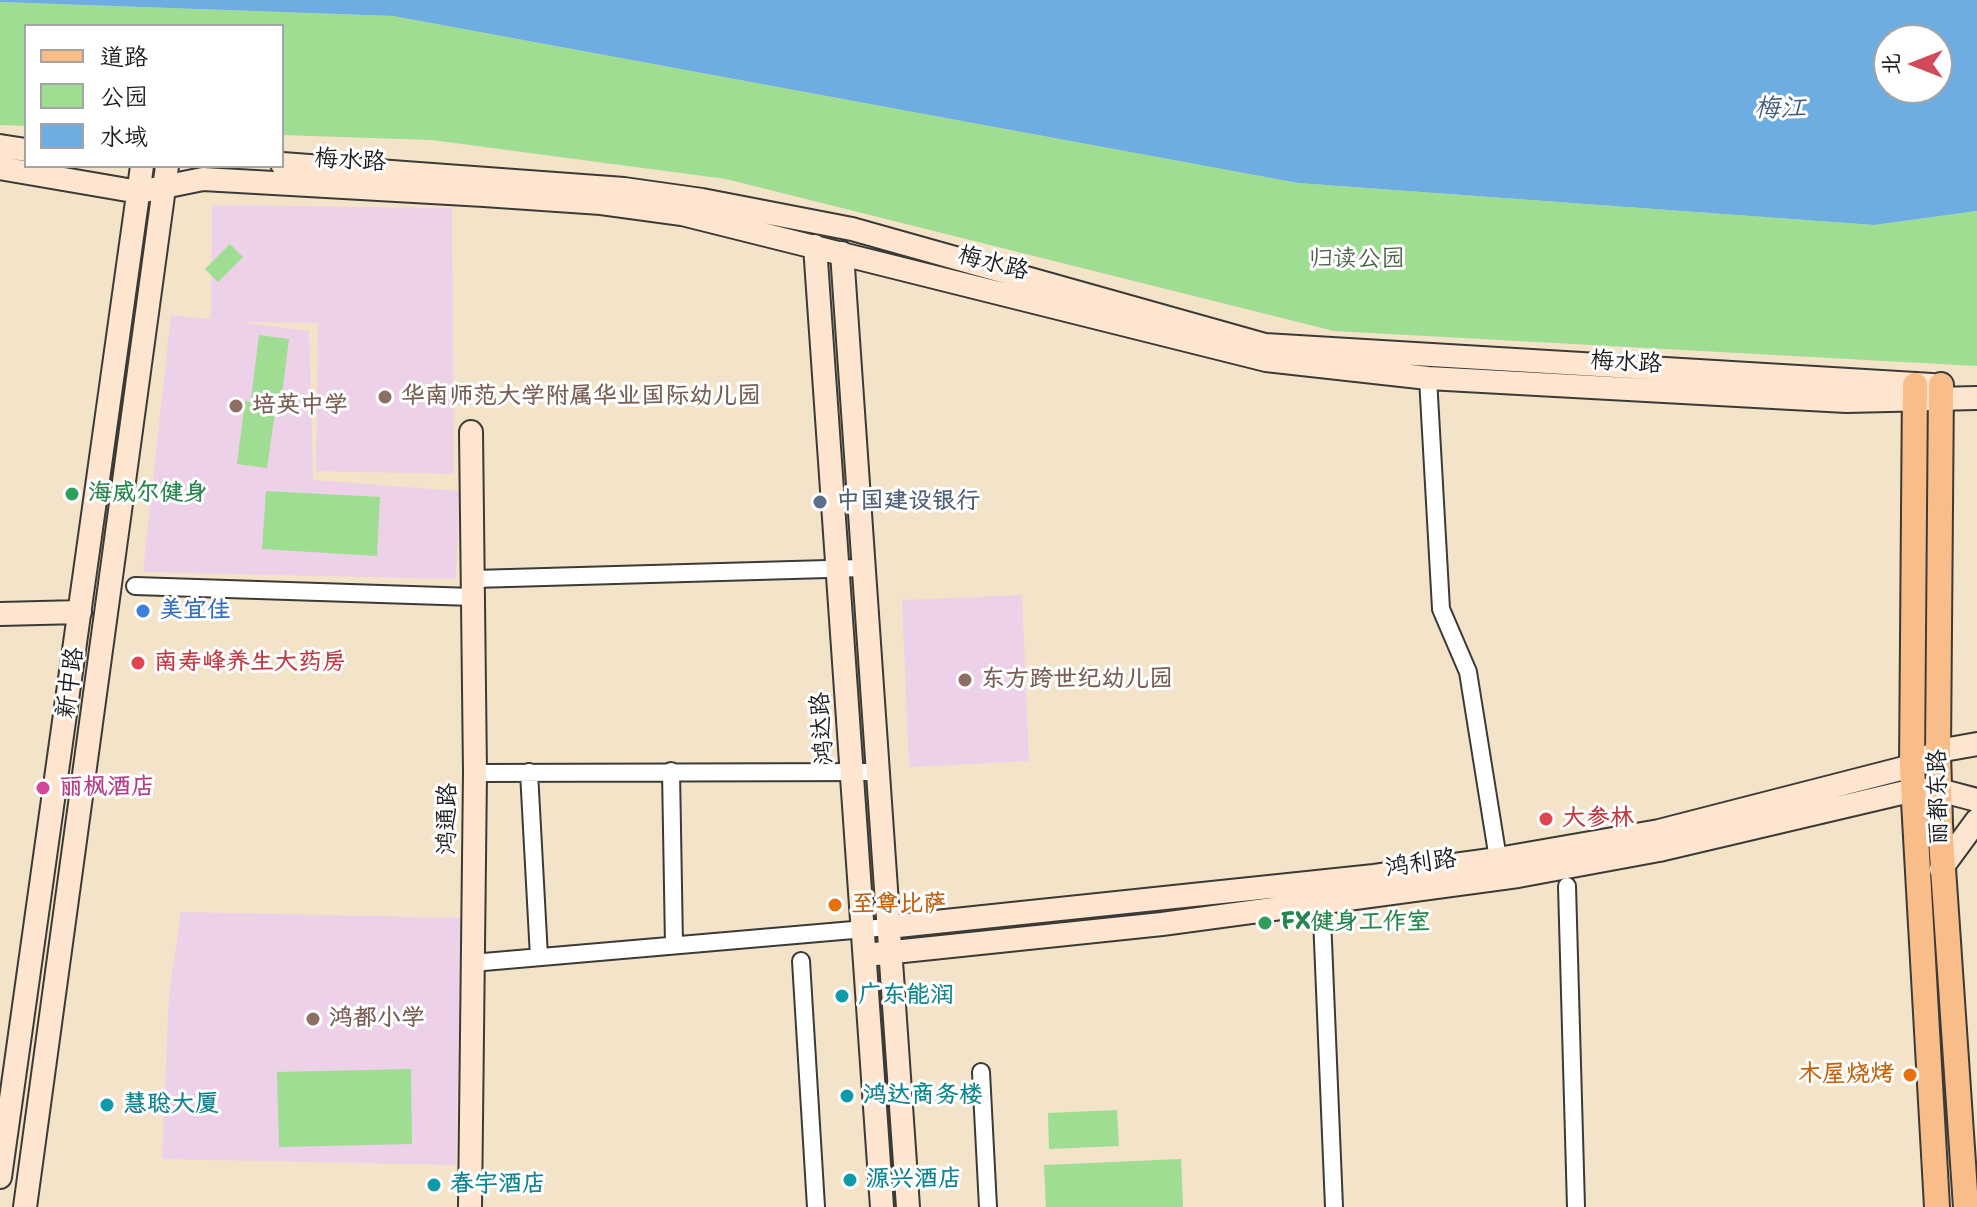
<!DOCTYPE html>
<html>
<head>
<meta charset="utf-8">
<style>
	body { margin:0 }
	#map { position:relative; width:1977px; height:1207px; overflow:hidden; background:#f3e3c9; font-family:"Shantell Sans","LXGW WenKai TC",sans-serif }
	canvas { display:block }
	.legend { position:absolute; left:24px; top:24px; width:260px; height:144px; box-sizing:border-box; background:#fff; border:2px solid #a4a4a4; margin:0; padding:10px 14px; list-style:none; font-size:24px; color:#1c1c1c }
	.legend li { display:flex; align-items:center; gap:16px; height:40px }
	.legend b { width:40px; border:2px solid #a4a4a4 }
	.north { position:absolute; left:1873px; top:24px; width:80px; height:80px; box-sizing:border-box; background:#fff; border:2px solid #a4a4a4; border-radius:50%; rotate:270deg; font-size:22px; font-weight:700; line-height:32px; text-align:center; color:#1c1c1c }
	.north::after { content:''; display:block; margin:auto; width:28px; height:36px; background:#d1495b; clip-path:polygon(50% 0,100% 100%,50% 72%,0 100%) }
</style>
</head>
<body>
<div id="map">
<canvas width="1977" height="1207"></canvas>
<ul class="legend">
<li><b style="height:10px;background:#f9bd89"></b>道路</li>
<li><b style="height:22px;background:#9fdd92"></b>公园</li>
<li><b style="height:22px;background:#6dade1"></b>水域</li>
</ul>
<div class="north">北</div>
</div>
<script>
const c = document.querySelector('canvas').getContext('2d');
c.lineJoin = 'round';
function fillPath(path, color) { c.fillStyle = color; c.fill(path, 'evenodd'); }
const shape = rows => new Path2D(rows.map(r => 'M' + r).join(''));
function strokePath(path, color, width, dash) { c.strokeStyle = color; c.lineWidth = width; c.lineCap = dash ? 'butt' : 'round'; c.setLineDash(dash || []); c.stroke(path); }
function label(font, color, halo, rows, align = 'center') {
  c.font = font + ' "Shantell Sans","LXGW WenKai TC",sans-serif'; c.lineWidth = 6; c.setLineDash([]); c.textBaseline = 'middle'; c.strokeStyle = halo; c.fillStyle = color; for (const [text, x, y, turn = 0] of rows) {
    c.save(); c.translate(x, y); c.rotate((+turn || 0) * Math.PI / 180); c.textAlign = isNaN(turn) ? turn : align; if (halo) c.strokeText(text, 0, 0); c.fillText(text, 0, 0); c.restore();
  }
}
const built = shape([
	[212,205,452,208,454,474,316,471,318,323,240,322,309,331,313,480,459,491,456,579,143,572,171,315,211,319],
	[1022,595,1029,761,909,767,902,600],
	[181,912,461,918,456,1165,162,1159,169,995]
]);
const green = shape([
	[0,2,393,16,1298,183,1874,225,1977,211,1977,366,1334,331,726,179,432,140,282,135,282,26,26,26,26,126,0,125],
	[230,244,243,257,218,282,205,269],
	[259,335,289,339,281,402,251,399],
	[245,401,276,405,267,468,237,464],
	[266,491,380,497,377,556,262,549],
	[411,1069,412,1144,279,1147,277,1072],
	[1117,1110,1119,1146,1049,1149,1048,1113],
	[1181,1159,1183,1207,1046,1207,1044,1165]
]);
const water = shape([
	[0,0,1977,0,1977,211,1874,225,1298,183,393,16,0,2],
	[1889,40,1937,40,1937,88,1889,88]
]);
const street = shape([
	[1428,378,1441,609,1468,672,1498,859],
	[474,579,863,568],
	[135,586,473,597],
	[671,771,674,945],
	[529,772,539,957],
	[475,773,878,772],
	[1567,886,1576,1207],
	[1321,893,1334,1207],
	[801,961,816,1207],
	[472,963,888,927],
	[981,1072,988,1207]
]);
const secondary = shape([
	[0,146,26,150],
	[282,164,624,189,702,200,852,229,1265,345,1932,385],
	[0,168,139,192,203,179,484,195,601,203,682,214,1266,360,1428,378,1846,401,1977,398],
	[815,246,882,1207],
	[842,253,908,1207],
	[0,614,80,612],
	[1941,869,1977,820],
	[888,927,1374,876,1498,859,1659,831,1912,766,1938,751,1977,744],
	[865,955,1162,924,1518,876,1659,850,1914,790,1939,790,1977,800],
	[0,1177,142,166],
	[25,1207,167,166],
	[470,1207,475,773,471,432]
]);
const primary = shape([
	[1915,385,1912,766,1937,1207],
	[1941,385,1938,751,1940,824,1966,1207]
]);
const markers = [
	[385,397,8,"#8d6e63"],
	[236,406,8,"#8d6e63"],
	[72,494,8,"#2e9e5b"],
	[820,502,8,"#5c6f8a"],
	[143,611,8,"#3f7fe0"],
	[138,663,8,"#e0444e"],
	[965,680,8,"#8d6e63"],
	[43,788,8,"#d1479c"],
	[1546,819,8,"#e0444e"],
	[835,905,8,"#e8710a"],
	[1265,923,8,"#2e9e5b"],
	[842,996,8,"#0f9aa8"],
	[313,1019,8,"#8d6e63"],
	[1910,1075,8,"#e8710a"],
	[847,1096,8,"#0f9aa8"],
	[107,1105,8,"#0f9aa8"],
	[850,1180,8,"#0f9aa8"],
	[434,1185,8,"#0f9aa8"]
];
const streetNames = [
	["梅水路",350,161,3],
	["梅水路",993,264,14],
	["梅水路",1626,363,3],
	["新中路",71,683,-82],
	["鸿达路",823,728,-94],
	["丽都东路",1939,797,-91],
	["鸿通路",448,819,-89],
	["鸿利路",1421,864,-8]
];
const parkNames = [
	["归读公园",1357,260]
];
const educationNames = [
	["华南师范大学附属华业国际幼儿园",401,397],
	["培英中学",252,406],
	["东方跨世纪幼儿园",981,680],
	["鸿都小学",329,1019]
];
const leisureNames = [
	["海威尔健身",88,494],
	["FX健身工作室",1281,923]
];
const serviceNames = [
	["中国建设银行",836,502]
];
const shopNames = [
	["美宜佳",159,611]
];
const healthNames = [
	["南寿峰养生大药房",154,663],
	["大参林",1562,819]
];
const hotelNames = [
	["丽枫酒店",59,788]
];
const foodNames = [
	["至尊比萨",851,905],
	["木屋烧烤",1894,1075,"right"]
];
const cultureNames = [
	["广东能润",858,996],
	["鸿达商务楼",863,1096],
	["慧聪大厦",123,1105],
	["源兴酒店",866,1180],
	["春宇酒店",450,1185]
];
const waterNames = [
	["梅江",1780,109]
];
fillPath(built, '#edd1e9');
fillPath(green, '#9fdd92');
fillPath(water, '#6dade1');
strokePath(street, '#3c3a36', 20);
strokePath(secondary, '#3c3a36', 26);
strokePath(primary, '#3c3a36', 28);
strokePath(street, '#fff', 16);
strokePath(secondary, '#fde5d0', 22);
strokePath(primary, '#f9bd89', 24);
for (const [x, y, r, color] of markers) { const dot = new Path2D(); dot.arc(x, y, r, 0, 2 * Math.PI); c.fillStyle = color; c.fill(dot); strokePath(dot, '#fff', 3); }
label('24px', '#1c1c1c', '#fff', streetNames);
label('24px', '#4a6045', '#fff', parkNames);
label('bold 24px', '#785e54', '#fff', educationNames, 'left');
label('bold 24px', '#27864d', '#fff', leisureNames, 'left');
label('bold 24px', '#4e5e75', '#fff', serviceNames, 'left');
label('bold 24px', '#366cbe', '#fff', shopNames, 'left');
label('bold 24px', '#be3a42', '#fff', healthNames, 'left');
label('bold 24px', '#b23c85', '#fff', hotelNames, 'left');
label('bold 24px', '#c56008', '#fff', foodNames, 'left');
label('bold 24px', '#0d838f', '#fff', cultureNames, 'left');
label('italic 26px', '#405d75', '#fff', waterNames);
</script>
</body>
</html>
